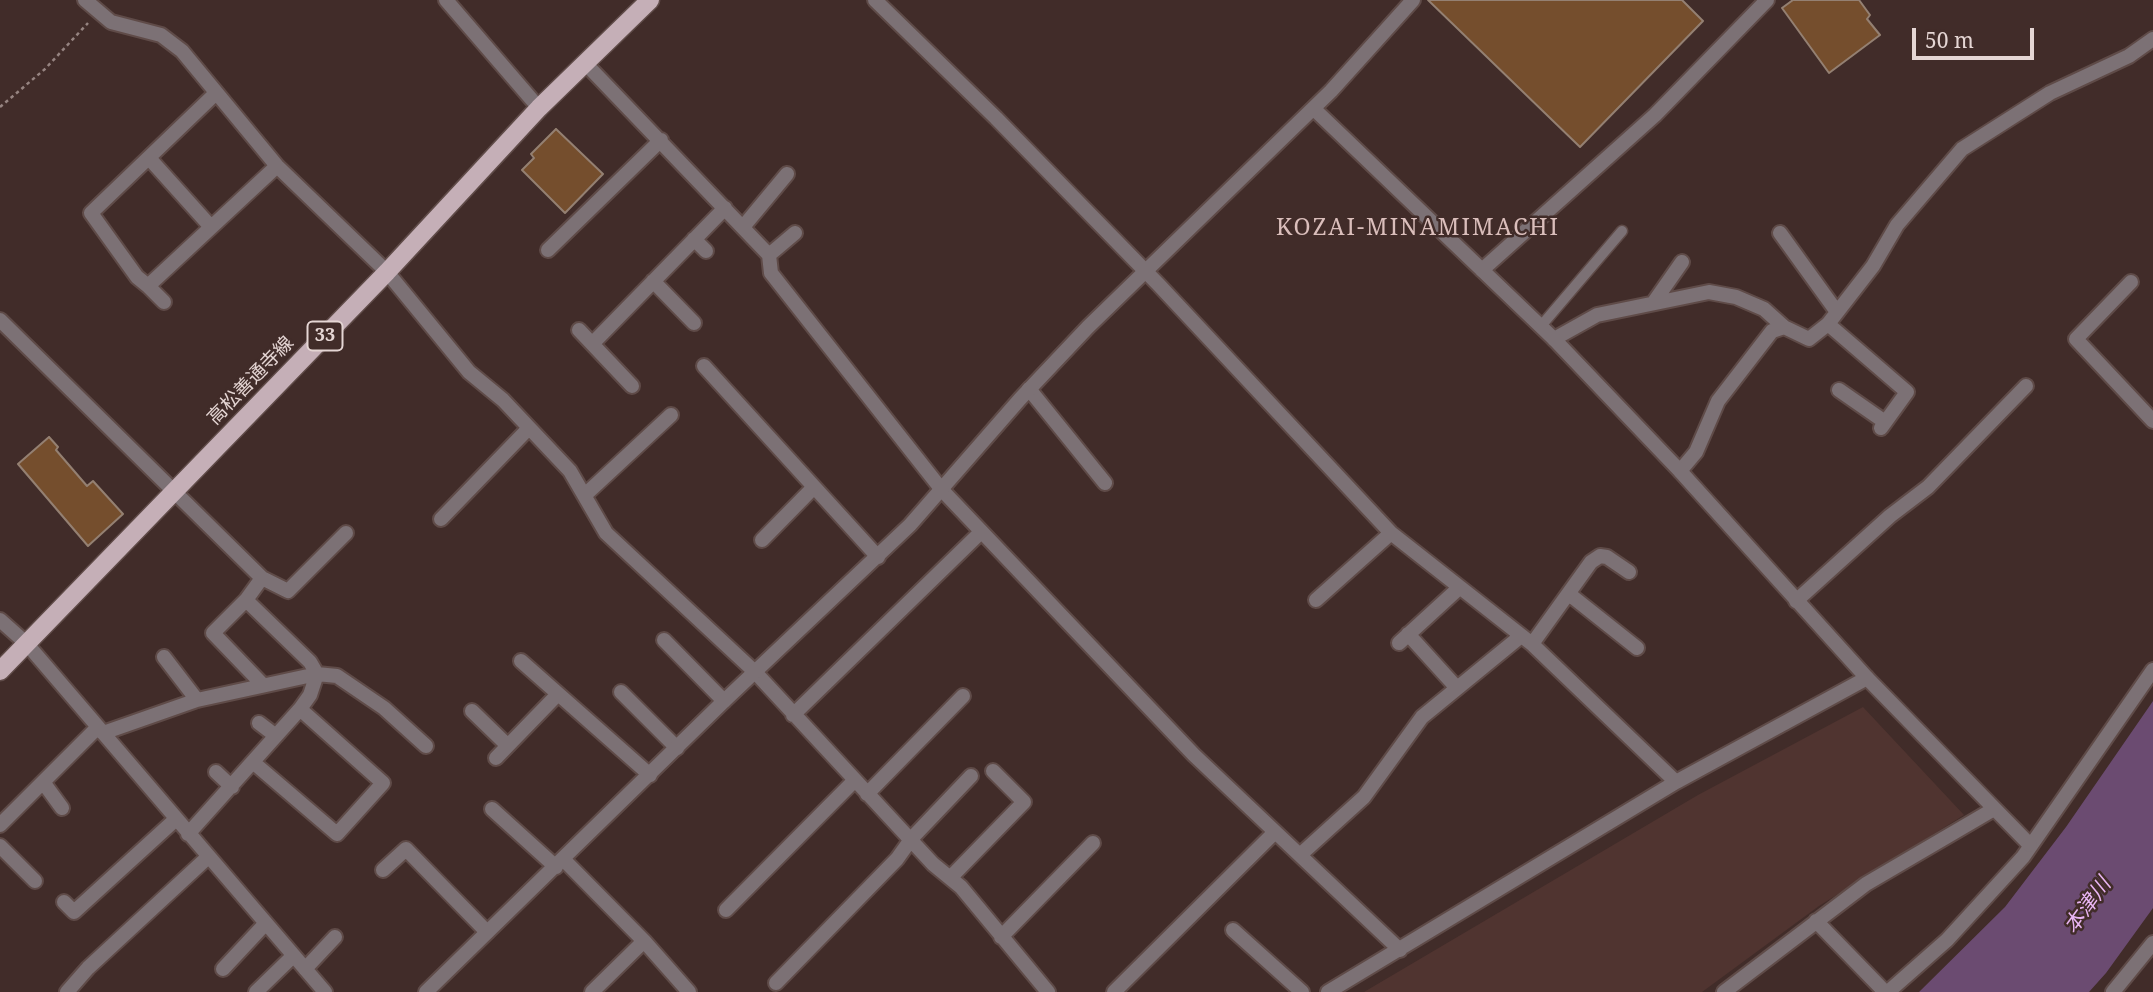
<!DOCTYPE html>
<html>
<head>
<meta charset="utf-8">
<style>
	body { margin:0 }
	#map { position:relative; width:2153px; height:992px; overflow:hidden; background:#412c29; font-family:"Noto Serif",serif }
	canvas { display:block }
	.scale { position:absolute; left:1912px; top:28px; width:122px; height:32px; box-sizing:border-box; border:4px solid #e5d6d4; border-top:0; padding-left:9px; font-size:21px; line-height:24px; white-space:nowrap; color:#e5d6d4; -webkit-text-stroke:5px #412c29; paint-order:stroke }
</style>
</head>
<body>
<div id="map">
<canvas width="2153" height="992"></canvas>
<div class="scale">50 m</div>
</div>
<script>
const c = document.querySelector('canvas').getContext('2d');
c.lineJoin = 'round';
function fillPath(path, color) { c.fillStyle = color; c.fill(path, 'evenodd'); }
const shape = rows => new Path2D(rows.map(r => 'M' + r).join(''));
function strokePath(path, color, width, dash) { c.strokeStyle = color; c.lineWidth = width; c.lineCap = dash ? 'butt' : 'round'; c.setLineDash(dash || []); c.stroke(path); }
function label(font, color, halo, rows, align = 'center') {
  c.font = font + ' "Noto Serif","Noto Sans JP",serif'; c.lineWidth = 5; c.setLineDash([]); c.textBaseline = 'middle'; c.strokeStyle = halo; c.fillStyle = color; for (const [text, x, y, turn = 0] of rows) {
    c.save(); c.translate(x, y); c.rotate((+turn || 0) * Math.PI / 180); c.textAlign = isNaN(turn) ? turn : align; if (halo) c.strokeText(text, 0, 0); c.fillText(text, 0, 0); c.restore();
  }
}
const built = shape([
	[1863,707,1964,815,1819,906,1702,992,1364,992,1698,795]
]);
const water = shape([
	[2153,701,2153,908,2106,973,2089,992,1919,992,2005,907,2066,827]
]);
const building = shape([
	[1428,0,1682,0,1703,21,1580,147,1428,0],
	[1793,0,1859,0,1870,15,1867,19,1880,35,1829,73,1782,8,1793,0],
	[556,129,603,174,565,213,522,170,534,158,531,154,556,129],
	[49,437,58,447,56,450,87,486,93,481,123,514,88,546,18,464,49,437]
]);
const path = shape([
	[0,107,45,69,88,23]
]);
const service = shape([
	[1541,326,1622,231]
]);
const minor = shape([
	[85,0,111,22,161,35,182,51,277,166,387,272,469,372,503,400,570,471,606,533,755,672,933,864,961,887,1048,992],
	[446,0,539,108],
	[875,0,996,118,1159,285,1391,533,1532,644,1676,782],
	[585,63,769,255,771,273,942,490,1194,755,1400,950],
	[216,93,91,213,137,277,148,286,277,166],
	[149,158,211,227],
	[743,227,787,174],
	[1780,233,1837,312],
	[694,239,706,251],
	[548,250,661,140],
	[769,255,795,233],
	[1482,270,1655,115,1767,0],
	[653,281,694,323],
	[2131,282,2076,339,2153,421],
	[148,286,164,302],
	[1654,302,1682,262],
	[0,320,262,578,288,591,346,533],
	[1828,324,1873,266,1897,225,1962,149,2050,93,2129,56,2153,39],
	[579,330,632,386],
	[1554,339,1597,315,1709,292,1736,297,1764,309,1784,327],
	[593,343,725,208],
	[704,366,878,557],
	[1029,389,1105,483],
	[1839,390,1885,422],
	[1680,471,1696,452,1718,401,1772,331,1784,327,1809,339,1828,324,1907,392,1881,428],
	[586,494,671,415],
	[441,519,528,429],
	[762,540,814,487],
	[262,578,246,600,213,633,263,685],
	[1569,594,1637,648],
	[246,600,310,662,317,674,337,676,384,708,426,746],
	[1316,600,1391,533],
	[1796,601,1890,516,1928,487,2026,386],
	[0,620,27,644,325,992],
	[1408,634,1457,688],
	[664,640,724,701],
	[1399,643,1459,588],
	[1532,644,1591,562,1600,556,1607,557,1629,572],
	[164,657,197,700],
	[521,661,650,775],
	[621,692,677,748],
	[472,711,506,744],
	[793,715,981,532],
	[259,723,276,736],
	[103,733,197,700,317,674,310,695,300,709,188,834],
	[496,758,558,694],
	[254,763,337,834,383,783,300,709],
	[216,772,232,787],
	[43,782,62,808],
	[867,794,963,696],
	[492,809,556,867],
	[0,825,97,728],
	[0,846,35,881],
	[1300,855,1364,797,1422,717,1521,636],
	[564,860,644,941,689,992],
	[383,870,406,849,487,932],
	[950,878,1024,802,993,771],
	[64,902,74,912,176,819],
	[726,910,854,781],
	[1816,921,1885,992],
	[1233,930,1302,992],
	[1001,937,1093,843],
	[223,969,265,924],
	[305,969,335,937],
	[776,983,897,859,912,838,971,776],
	[67,992,88,968,208,857],
	[256,992,292,957],
	[592,992,644,941],
	[1114,992,1275,832],
	[1328,992,1676,782,1867,678],
	[1724,992,1866,884,1994,809],
	[1888,992,1947,940,2023,857,2153,670],
	[2113,992,2153,943]
]);
const tertiary = shape([
	[1314,109,1554,339,1680,471,1867,678,2030,845],
	[426,992,724,701,910,525,1020,399,1088,327,1331,91,1413,0]
]);
const primary = shape([
	[0,671,387,272,539,108,650,0]
]);
const shields = [
	[325,336,35]
];
const shieldNames = [
	["33",325,336]
];
const streetNames = [
	["高松善通寺線",251,381,-46]
];
const waterNames = [
	["本津川",2088,906,-54]
];
const quarterNames = [
	["KOZAI-MINAMIMACHI",1418,228]
];
fillPath(built, '#503430');
fillPath(water, '#6b4b71');
fillPath(building, '#754e2d');
strokePath(building, '#948072', 2);
strokePath(service, '#5f4b48', 13);
strokePath(minor, '#5f4b48', 18);
strokePath(tertiary, '#5f4b48', 18);
strokePath(primary, '#5f4b48', 21);
strokePath(path, '#968481', 2.5, [3.5, 3.5]);
strokePath(service, '#7c7175', 10);
strokePath(minor, '#7c7175', 14);
strokePath(tertiary, '#7c7175', 14);
strokePath(primary, '#c5afb7', 18);
for (const [x, y, w] of shields) { const box = new Path2D(); box.roundRect(x - w / 2, y - 14.5, w, 29, 5); c.fillStyle = '#412c29'; c.fill(box); strokePath(box, '#e5d6d4', 2); }
label('bold 18px', '#e5d6d4', null, shieldNames);
label('19px', '#e5d6d4', '#412c29', streetNames);
label('italic 21px', '#e8b4f2', '#412c29', waterNames);
c.letterSpacing = '2px';
label('23px', '#dabebb', '#412c29', quarterNames);
c.letterSpacing = '0px';
</script>
</body>
</html>
